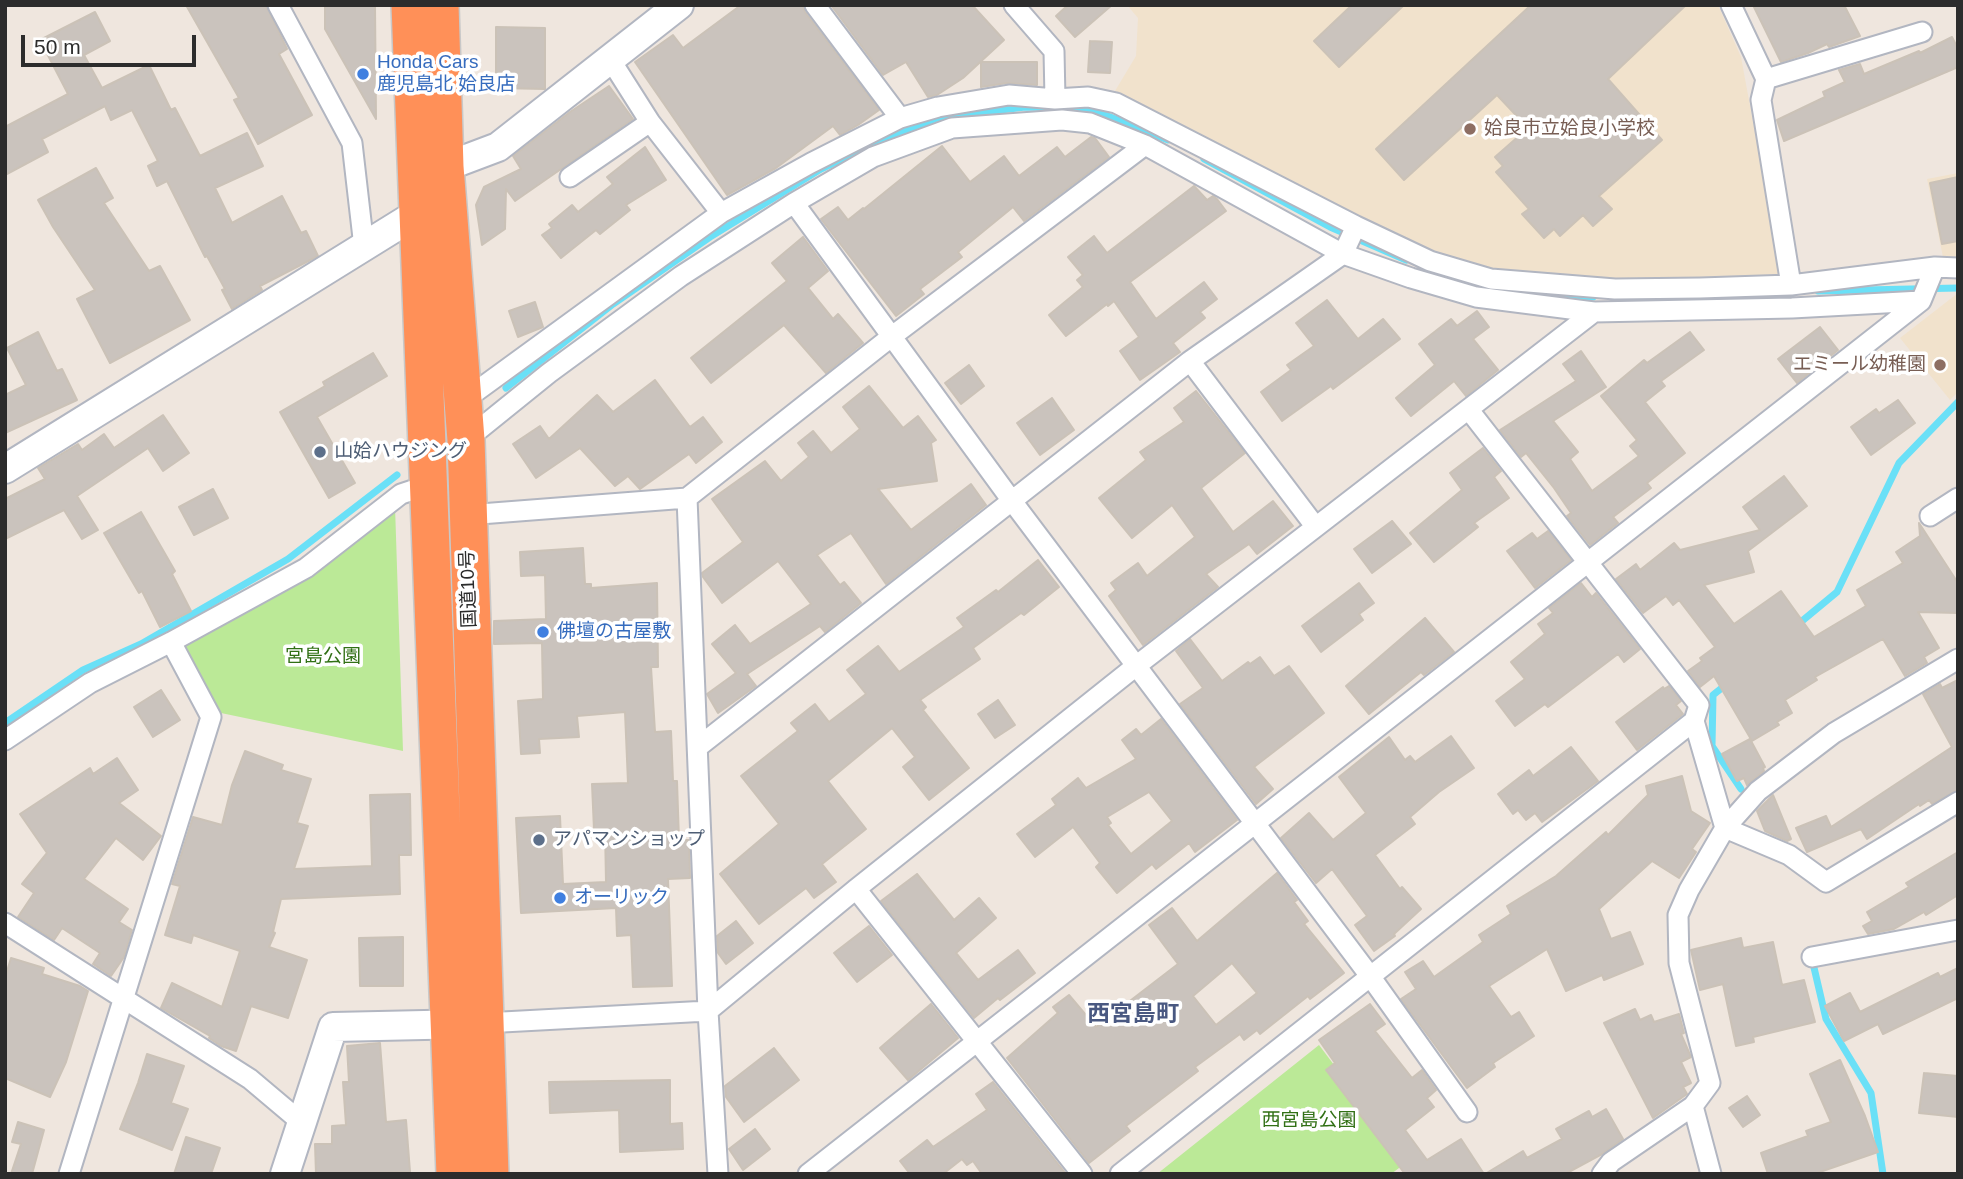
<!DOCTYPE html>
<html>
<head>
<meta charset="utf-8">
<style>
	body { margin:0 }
	#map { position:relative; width:1963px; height:1179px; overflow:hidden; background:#efe6de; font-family:Arial,sans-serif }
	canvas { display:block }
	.frame { position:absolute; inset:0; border:7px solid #2c2c2c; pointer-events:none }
	.scale { position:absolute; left:21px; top:35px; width:175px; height:32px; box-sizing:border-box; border:4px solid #2c2c2c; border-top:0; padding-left:9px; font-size:21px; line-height:24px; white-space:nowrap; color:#2c2c2c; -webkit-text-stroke:5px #fff; paint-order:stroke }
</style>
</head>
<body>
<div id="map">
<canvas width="1963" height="1179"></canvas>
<div class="frame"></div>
<div class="scale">50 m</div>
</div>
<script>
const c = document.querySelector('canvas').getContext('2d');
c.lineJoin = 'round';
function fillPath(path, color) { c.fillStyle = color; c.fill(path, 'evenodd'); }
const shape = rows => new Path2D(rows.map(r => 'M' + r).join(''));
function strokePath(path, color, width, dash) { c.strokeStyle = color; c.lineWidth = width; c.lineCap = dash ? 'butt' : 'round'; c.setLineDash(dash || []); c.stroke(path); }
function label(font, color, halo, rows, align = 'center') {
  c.font = font + ' Arial,"Noto Sans JP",sans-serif'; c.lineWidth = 7; c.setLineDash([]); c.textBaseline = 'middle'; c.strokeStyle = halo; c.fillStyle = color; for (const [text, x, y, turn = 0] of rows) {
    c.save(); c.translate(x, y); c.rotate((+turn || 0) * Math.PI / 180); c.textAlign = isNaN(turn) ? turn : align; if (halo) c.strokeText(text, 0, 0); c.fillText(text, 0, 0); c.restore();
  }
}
const education = shape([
	[1127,5,1718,5,1741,57,1781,274,1647,282,1497,273,1437,255,1258,167,1115,91,1136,56,1138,18],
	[1958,173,1958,262,1944,262,1927,179],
	[1958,293,1958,392,1950,400,1900,338]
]);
const green = shape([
	[395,506,403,751,221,713,184,646,307,576],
	[1319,1045,1407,1162,1391,1174,1157,1174]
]);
const stream = shape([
	[1204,159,1330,227,1406,260],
	[1518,290,1553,295,1593,297],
	[1818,291,1958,288],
	[506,388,613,304,710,237,821,169,888,137,937,118,1025,107,1067,108,1100,113,1168,140],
	[1796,626,1837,592,1899,463,1958,402],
	[1728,683,1713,695,1712,746,1741,789],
	[5,723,83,670,141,644,288,559,397,475],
	[1812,959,1826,1019,1871,1093,1883,1174]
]);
const building = shape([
	[186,5,266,5,287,49,279,54,312,115,258,144,234,100,239,98,186,5],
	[325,5,375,5,376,119,325,29,325,5],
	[741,5,803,5,805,12,879,110,858,125,840,135,833,126,776,168,727,195,635,62,673,35,683,48,741,5],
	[831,5,972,5,1004,40,963,78,937,95,928,97,906,62,883,75,831,5],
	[1068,5,1112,5,1075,37,1056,16,1068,5],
	[1352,5,1404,5,1339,67,1314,41,1352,5],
	[1531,5,1686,5,1608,79,1662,140,1599,196,1612,209,1593,226,1583,215,1560,236,1554,229,1544,238,1522,214,1529,209,1496,172,1503,166,1495,157,1528,128,1497,95,1404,180,1376,149,1531,5],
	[1753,5,1844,5,1860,36,1829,47,1827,44,1808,53,1781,62,1753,5],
	[95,12,110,41,84,55,102,88,149,65,171,110,175,108,200,156,247,133,263,166,215,188,232,223,282,196,301,233,306,231,318,256,260,286,262,290,232,309,222,290,225,289,207,256,205,257,167,181,157,186,148,166,158,161,132,110,111,120,105,106,42,139,48,152,5,175,5,127,68,94,40,40,95,12],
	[496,27,545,28,545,89,496,88,496,27],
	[1952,37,1958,49,1958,67,1784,141,1777,120,1825,97,1823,92,1845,82,1839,70,1860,64,1864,74,1919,51,1920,53,1952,37],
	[1090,41,1112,42,1110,73,1088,72,1090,41],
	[981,62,1037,62,1037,85,1007,83,981,87,981,62],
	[609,86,633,119,515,201,506,189,505,229,482,245,476,205,484,187,521,169,513,156,570,112,609,86],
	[1091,137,1095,138,1109,157,1024,221,1013,207,958,252,962,257,920,289,924,294,896,316,821,219,838,207,848,220,863,208,864,209,942,146,970,182,1004,156,1019,176,1057,147,1065,157,1091,137],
	[645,147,666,180,626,205,630,210,600,234,596,230,561,258,542,235,552,228,549,224,572,205,578,212,613,184,607,177,645,147],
	[96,168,113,198,104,203,149,271,160,266,190,320,110,363,77,299,95,290,53,227,38,200,96,168],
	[1958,177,1958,241,1942,244,1930,183,1958,177],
	[1194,186,1207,200,1213,196,1217,199,1226,211,1130,282,1156,319,1204,282,1217,299,1200,312,1205,318,1173,343,1180,352,1140,380,1120,351,1139,337,1114,301,1108,306,1107,304,1066,336,1049,315,1083,287,1077,280,1083,275,1068,257,1094,236,1107,253,1194,186],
	[803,237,828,271,808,288,833,319,838,314,863,343,826,373,784,325,711,383,691,358,787,281,772,263,803,237],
	[1327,300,1358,339,1383,319,1400,339,1333,389,1331,386,1282,421,1261,392,1291,370,1287,365,1314,346,1296,323,1327,300],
	[535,302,543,327,518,337,509,311,535,302],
	[1477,311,1489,327,1473,339,1498,370,1466,396,1454,381,1411,416,1396,398,1435,365,1419,344,1451,319,1457,326,1477,311],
	[1820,327,1838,350,1797,383,1778,359,1820,327],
	[38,332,57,371,62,369,77,400,5,433,5,395,26,385,7,348,38,332],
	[1690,332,1704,350,1661,381,1665,386,1645,402,1685,453,1647,483,1651,488,1613,517,1618,523,1590,545,1567,516,1571,513,1554,488,1526,453,1521,457,1500,430,1576,381,1563,364,1581,351,1606,387,1553,421,1578,452,1570,459,1592,491,1639,456,1630,446,1637,440,1601,396,1644,360,1647,363,1690,332],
	[373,353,387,376,317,417,355,483,329,498,280,412,325,386,323,382,373,353],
	[969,365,984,386,961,404,945,383,969,365],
	[655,380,690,427,703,417,722,442,696,463,689,454,640,489,628,476,615,486,580,448,536,478,513,444,540,426,549,439,597,395,613,412,655,380],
	[869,386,903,428,918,416,936,440,931,443,937,481,878,489,911,530,971,484,986,505,886,584,851,533,817,555,840,585,844,582,861,603,825,632,820,626,747,674,756,686,718,713,707,694,736,673,712,644,735,625,750,644,811,604,778,561,722,603,703,577,702,573,743,542,712,499,765,461,781,481,809,457,798,443,813,431,831,453,860,429,843,407,869,386],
	[1196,391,1245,453,1201,488,1233,532,1273,501,1293,526,1257,554,1249,544,1206,574,1218,587,1143,645,1109,596,1116,590,1111,583,1138,563,1147,576,1195,537,1172,505,1132,538,1099,498,1146,460,1140,452,1184,422,1174,408,1196,391],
	[1052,398,1074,430,1040,455,1017,423,1052,398],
	[1898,400,1915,423,1871,455,1851,427,1876,409,1879,413,1898,400],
	[163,415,189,453,163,471,148,448,77,496,98,530,82,539,64,510,5,539,5,499,45,479,38,468,78,444,82,450,104,434,114,448,163,415],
	[1483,448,1501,471,1494,477,1509,498,1474,523,1478,527,1434,562,1410,533,1462,490,1450,473,1483,448],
	[1784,476,1807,506,1748,551,1754,572,1704,585,1734,624,1781,591,1814,637,1866,606,1857,590,1903,563,1896,552,1920,536,1919,523,1958,583,1958,613,1918,612,1939,648,1924,657,1927,663,1905,676,1883,639,1815,677,1817,680,1785,700,1792,713,1777,722,1779,725,1752,741,1714,676,1700,687,1688,671,1702,661,1700,658,1715,647,1679,600,1673,605,1666,596,1643,613,1616,579,1636,564,1640,570,1674,543,1680,550,1760,530,1743,507,1784,476],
	[213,489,228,518,194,535,179,507,213,489],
	[141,512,175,571,172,574,191,611,160,627,142,591,139,593,104,533,141,512],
	[1392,521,1411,544,1372,573,1354,549,1392,521],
	[1548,531,1571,560,1535,588,1507,551,1532,533,1537,539,1548,531],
	[583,548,585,584,591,584,591,588,657,583,658,667,651,667,655,732,671,731,673,781,677,781,679,840,689,840,690,878,668,879,672,986,633,987,631,935,617,936,616,908,521,913,516,818,560,816,563,884,606,882,605,829,594,830,592,784,628,783,625,712,577,716,579,737,539,739,540,753,521,754,518,701,543,699,542,643,494,644,494,621,546,619,545,575,521,576,520,552,583,548],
	[1038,560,1059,587,1024,615,1021,613,973,648,980,659,920,700,926,707,923,710,969,768,929,800,903,767,915,757,892,728,828,781,866,829,822,864,836,882,814,898,806,888,759,924,720,874,779,824,741,776,798,731,791,723,815,704,829,722,866,694,847,670,878,646,899,672,964,627,957,618,996,590,998,592,1038,560],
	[1359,583,1374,603,1359,614,1363,620,1321,652,1302,626,1359,583],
	[1581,583,1592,597,1596,593,1640,649,1624,662,1618,654,1548,707,1545,704,1515,726,1496,701,1525,679,1511,662,1545,634,1538,624,1553,613,1549,608,1581,583],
	[1425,618,1454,652,1424,675,1421,672,1369,714,1346,686,1425,618],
	[1190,639,1222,681,1248,662,1250,664,1260,657,1274,676,1289,666,1324,713,1254,767,1273,789,1256,804,1180,704,1203,688,1176,651,1190,639],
	[1958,680,1958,790,1932,804,1929,800,1920,806,1919,804,1867,839,1861,829,1807,852,1796,828,1826,816,1831,827,1952,747,1923,694,1940,684,1942,688,1958,680],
	[1669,686,1681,701,1676,705,1683,714,1637,750,1616,722,1663,687,1664,689,1669,686],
	[161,690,180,720,153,737,134,707,161,690],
	[998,700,1015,725,995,738,978,714,998,700],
	[1161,719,1237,820,1195,852,1189,843,1156,869,1152,864,1117,893,1096,867,1100,863,1073,827,1035,857,1017,834,1056,805,1052,799,1078,778,1086,788,1136,759,1122,740,1136,729,1141,735,1161,719],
	[1149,792,1172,821,1131,854,1108,825,1111,823,1107,817,1149,792],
	[1451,736,1474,768,1439,792,1410,817,1415,824,1375,855,1400,889,1402,887,1421,909,1394,934,1395,936,1374,951,1355,925,1367,916,1332,869,1316,883,1281,838,1309,813,1333,840,1366,813,1339,777,1389,737,1405,760,1410,756,1415,762,1451,736],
	[1750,739,1765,767,1763,768,1764,771,1747,785,1744,778,1737,781,1722,754,1750,739],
	[1571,747,1598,781,1542,822,1535,813,1526,820,1518,810,1513,814,1498,794,1529,770,1533,776,1571,747],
	[245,751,283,765,281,770,311,779,297,823,308,826,294,869,372,866,370,795,410,794,411,855,399,855,400,894,281,899,273,932,275,933,269,947,307,960,288,1018,251,1006,236,1051,221,1046,209,1038,210,1036,161,1008,172,983,222,1007,240,951,193,935,191,943,165,935,180,886,172,884,193,817,222,825,232,785,245,751],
	[117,758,138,790,119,803,161,836,143,860,116,838,84,879,128,909,119,922,132,930,124,957,111,976,93,964,100,953,62,928,54,940,18,917,34,893,22,884,47,853,20,814,90,768,93,774,117,758],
	[1682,776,1691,811,1710,823,1692,849,1696,852,1679,878,1652,861,1599,909,1611,939,1630,932,1643,964,1604,980,1602,975,1566,991,1547,949,1489,986,1511,1017,1519,1012,1534,1036,1493,1063,1495,1067,1467,1088,1401,999,1416,989,1405,972,1423,961,1434,977,1483,942,1479,935,1511,914,1507,906,1556,876,1606,832,1608,835,1648,795,1646,786,1682,776],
	[1773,795,1791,839,1787,841,1765,831,1757,811,1773,795],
	[1958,852,1958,895,1926,915,1924,912,1894,929,1868,934,1863,926,1872,921,1867,912,1909,887,1906,883,1958,852],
	[1277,873,1297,900,1294,902,1308,921,1304,924,1344,973,1310,999,1308,996,1260,1034,1257,1030,1244,1040,1240,1034,1195,1067,1198,1071,1126,1126,1130,1131,1089,1163,1007,1058,1058,1013,1053,1007,1069,995,1096,1027,1178,964,1149,925,1172,908,1197,941,1277,873],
	[1232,963,1257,993,1216,1025,1193,996,1232,963],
	[917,874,954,920,979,898,996,918,956,953,978,980,1018,950,1035,973,1000,1000,998,998,974,1018,881,901,917,874],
	[736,921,753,943,726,964,718,953,717,936,736,921],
	[869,926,892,955,857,982,834,953,869,926],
	[403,937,403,986,360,986,359,938,403,937],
	[1741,938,1743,948,1773,942,1782,985,1804,980,1815,1022,1753,1037,1754,1042,1736,1046,1723,984,1700,990,1691,950,1741,938],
	[11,958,44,968,42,974,80,986,88,991,66,1062,50,1097,5,1078,5,978,11,958],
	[1958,968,1958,998,1883,1034,1878,1024,1844,1041,1825,1006,1850,993,1860,1012,1938,973,1940,977,1958,968],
	[931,1004,958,1038,908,1080,880,1048,931,1004],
	[1370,1004,1385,1024,1375,1031,1412,1078,1422,1070,1436,1090,1427,1098,1434,1107,1405,1130,1427,1160,1461,1139,1484,1174,1405,1174,1326,1070,1335,1063,1319,1040,1370,1004],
	[1635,1009,1640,1020,1651,1015,1654,1022,1679,1014,1684,1033,1681,1034,1691,1057,1681,1062,1691,1083,1683,1087,1687,1094,1653,1118,1604,1023,1635,1009],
	[380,1043,386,1122,406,1120,410,1172,316,1174,315,1144,332,1144,332,1126,346,1125,343,1082,349,1082,347,1046,380,1043],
	[774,1048,799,1080,744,1122,726,1097,725,1086,774,1048],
	[147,1054,184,1066,171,1103,188,1109,172,1150,120,1129,138,1083,147,1054],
	[1840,1060,1865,1116,1878,1152,1814,1174,1768,1174,1761,1153,1808,1136,1806,1131,1831,1122,1810,1074,1840,1060],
	[1924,1073,1958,1076,1958,1117,1919,1113,1924,1073],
	[670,1080,670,1124,682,1123,683,1149,620,1152,619,1110,550,1113,549,1082,670,1080],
	[993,1082,1066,1174,982,1174,973,1161,967,1165,962,1159,943,1174,910,1174,900,1161,927,1140,933,1147,987,1110,976,1094,993,1082],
	[1747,1096,1760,1115,1743,1127,1729,1108,1747,1096],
	[1606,1109,1623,1139,1602,1154,1565,1174,1485,1174,1523,1151,1527,1158,1562,1139,1556,1129,1589,1111,1592,1117,1606,1109],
	[18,1122,44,1130,32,1174,11,1174,21,1144,12,1142,18,1122],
	[755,1129,770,1149,743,1170,729,1149,755,1129],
	[186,1137,220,1148,211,1174,174,1174,186,1137]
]);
const street = shape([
	[278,5,352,143,364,247],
	[815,5,900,118],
	[1014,5,1054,51,1055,99],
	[1731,5,1766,79,1761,100,1791,285],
	[610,59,650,122,721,213],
	[1766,79,1922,32],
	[570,177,650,122],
	[794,203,873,157,952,128,1062,120,1090,123,1145,145,1343,254,1411,278,1476,297,1594,312,1792,308,1921,301],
	[1190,361,1315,526],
	[463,401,721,213,811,163,900,118,938,107,1009,95,1055,99,1088,97,1116,103,1356,226,1430,261,1491,279,1615,289,1700,288,1791,285,1935,267,1958,268],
	[1469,410,1699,705,1694,721,1725,828,1789,855,1826,882,1958,802],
	[466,440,549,373,681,276,794,203,1012,501,1370,976,1467,1112],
	[687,498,708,1011,718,1174],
	[467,515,687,498,891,337,1145,145],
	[1930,516,1958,498],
	[5,740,90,683,171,642,306,568,401,494,428,485],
	[698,747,1190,361,1343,254,1356,226],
	[856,889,1082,1174],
	[5,923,250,1079,301,1122],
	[1812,957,1958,930],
	[484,1023,708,1011,856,889,1136,666,1594,312],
	[1693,1106,1711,1174],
	[69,1174,211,717,171,642],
	[808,1174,1921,301,1935,267],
	[1120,1174,1694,721],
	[1602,1174,1611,1162,1693,1106,1710,1083,1679,963,1678,915,1689,890,1725,828,1758,791,1834,733,1958,659]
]);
const secondary = shape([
	[5,469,418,213,445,167,498,147,679,5],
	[285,1174,333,1027,470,1024]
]);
const highway = shape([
	[410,5,455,1174],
	[440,5,445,167,466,440,490,1174]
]);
const markers = [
	[363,74,7,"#3f7fe0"],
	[1470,129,7,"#8d6e63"],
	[1940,365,7,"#8d6e63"],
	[320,452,7,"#5c6f8a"],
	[543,632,7,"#3f7fe0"],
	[539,840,7,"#5c6f8a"],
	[560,898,7,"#3f7fe0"]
];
const shopNames = [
	["Honda Cars",377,63],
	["鹿児島北 姶良店",377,85],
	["佛壇の古屋敷",557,632],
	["オーリック",574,898]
];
const educationNames = [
	["姶良市立姶良小学校",1484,129],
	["エミール幼稚園",1926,365,"right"]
];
const serviceNames = [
	["山姶ハウジング",334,452],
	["アパマンショップ",553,840]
];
const streetNames = [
	["国道10号",469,589,-92]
];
const parkNames = [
	["宮島公園",323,657],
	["西宮島公園",1309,1121]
];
const quarterNames = [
	["西宮島町",1133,1015]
];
fillPath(education, '#f1e2cc');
fillPath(green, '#bbe997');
strokePath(stream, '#6ae0f7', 7);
fillPath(building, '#cac3bd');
strokePath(building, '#cbc2b7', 2);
strokePath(street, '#b2b6c1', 23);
strokePath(secondary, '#b2b6c1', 32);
strokePath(highway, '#c8c8c8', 40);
strokePath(street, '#fff', 19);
strokePath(secondary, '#fff', 28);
strokePath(highway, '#ff9058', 37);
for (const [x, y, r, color] of markers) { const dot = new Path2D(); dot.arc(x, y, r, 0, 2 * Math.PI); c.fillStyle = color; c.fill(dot); strokePath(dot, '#fff', 2.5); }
label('19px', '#366cbe', '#fff', shopNames, 'left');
label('19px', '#785e54', '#fff', educationNames, 'left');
label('19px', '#4e5e75', '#fff', serviceNames, 'left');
label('19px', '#2c2c2c', '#fff', streetNames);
label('19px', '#317015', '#fff', parkNames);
label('bold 23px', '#495881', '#fff', quarterNames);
</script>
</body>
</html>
